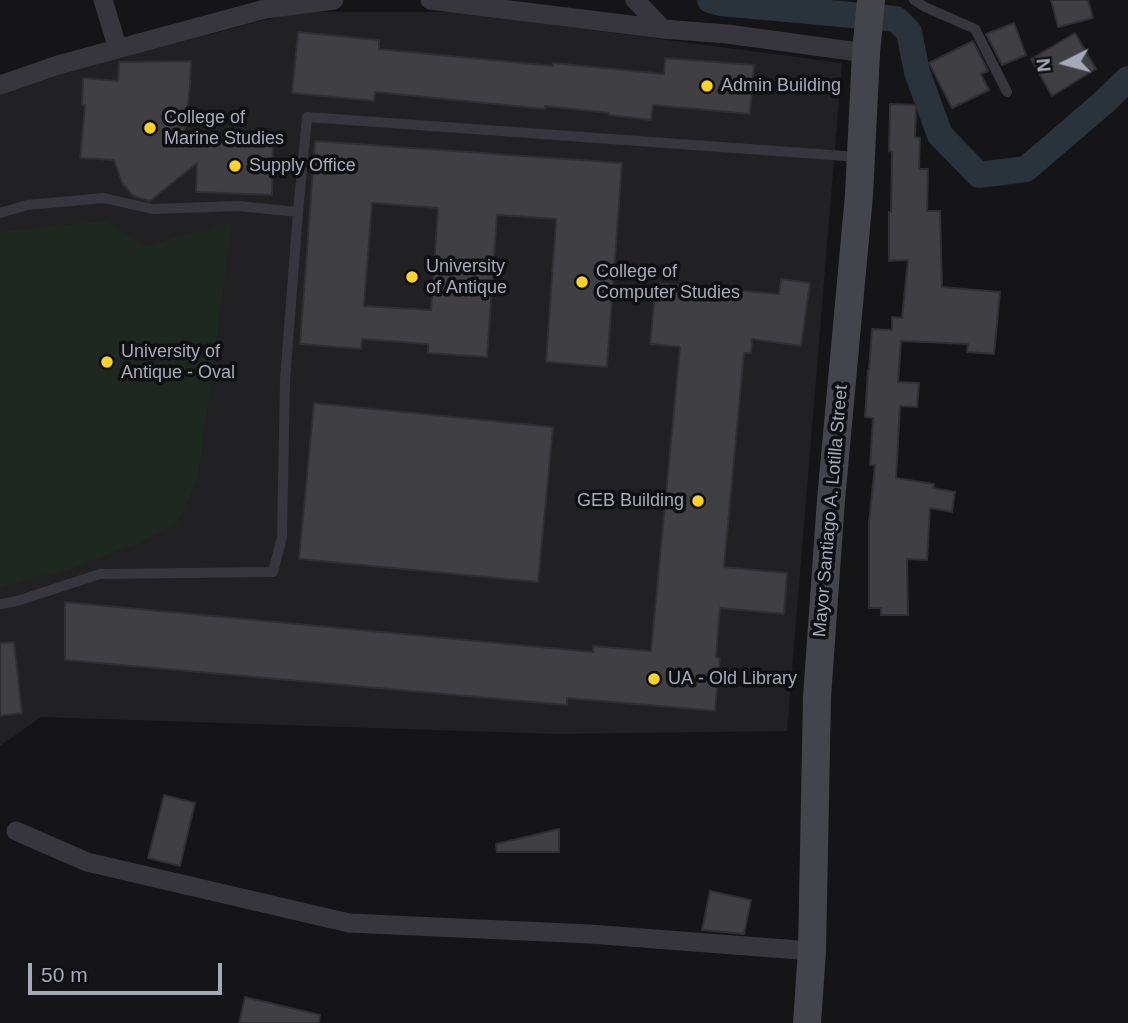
<!DOCTYPE html>
<html>
<head>
<meta charset="utf-8">
<style>
	body { margin:0 }
	#map { position:relative; width:1128px; height:1023px; overflow:hidden; background:#151517; font-family:Arial,sans-serif }
	canvas { display:block }
	.north { position:absolute; left:1030px; top:28px; width:70px; height:70px; -webkit-text-stroke:5px #101012; paint-order:stroke; rotate:264deg; font-size:19px; font-weight:700; line-height:28px; text-align:center; color:#a6a9b8 }
	.north::after { content:''; display:block; margin:auto; width:24px; height:32px; background:#a6a9b8; clip-path:polygon(50% 0,100% 100%,50% 72%,0 100%) }
	.scale { position:absolute; left:28px; top:963px; width:194px; height:32px; box-sizing:border-box; border:4px solid #a6a9b8; border-top:0; padding-left:9px; font-size:21px; line-height:24px; white-space:nowrap; color:#a6a9b8; -webkit-text-stroke:5px #101012; paint-order:stroke }
</style>
</head>
<body>
<div id="map">
<canvas width="1128" height="1023"></canvas>
<div class="north">N</div>
<div class="scale">50 m</div>
</div>
<script>
const c = document.querySelector('canvas').getContext('2d');
c.lineJoin = 'round';
function fillPath(path, color) { c.fillStyle = color; c.fill(path, 'evenodd'); }
const shape = rows => new Path2D(rows.map(r => 'M' + r).join(''));
function strokePath(path, color, width, dash) { c.strokeStyle = color; c.lineWidth = width; c.lineCap = dash ? 'butt' : 'round'; c.setLineDash(dash || []); c.stroke(path); }
function label(font, color, halo, rows, align = 'center') {
  c.font = font + ' Arial,sans-serif'; c.lineWidth = 7; c.setLineDash([]); c.textBaseline = 'middle'; c.strokeStyle = halo; c.fillStyle = color; for (const [text, x, y, turn = 0] of rows) {
    c.save(); c.translate(x, y); c.rotate((+turn || 0) * Math.PI / 180); c.textAlign = isNaN(turn) ? turn : align; if (halo) c.strokeText(text, 0, 0); c.fillText(text, 0, 0); c.restore();
  }
}
const built = shape([
	[296,12,455,12,842,63,787,731,556,734,41,717,0,746,0,93,45,77]
]);
const green = shape([
	[105,221,145,246,232,222,198,478,178,522,138,543,70,569,0,587,0,233,7,231]
]);
const canal = shape([
	[710,0,721,3,896,19,909,32,917,72,940,135,979,175,1026,169,1103,103,1128,79]
]);
const building = shape([
	[1051,0,1088,0,1093,18,1058,27,1051,0],
	[1014,23,1026,55,1002,65,986,34,1014,23],
	[298,32,379,40,379,49,553,66,553,63,664,74,665,58,754,65,750,114,653,105,651,120,609,115,609,113,545,106,545,109,375,92,374,101,292,93,298,32],
	[1075,33,1096,69,1052,96,1031,59,1075,33],
	[973,41,988,71,981,74,989,90,952,108,929,63,973,41],
	[191,61,190,86,184,136,273,140,272,195,196,192,197,163,150,201,133,196,122,183,114,160,80,158,85,105,82,105,83,78,118,81,119,62,191,61],
	[890,104,916,105,915,137,920,138,919,169,928,169,927,211,940,211,942,287,1000,292,994,354,967,352,968,344,901,341,898,382,919,383,917,407,900,406,896,478,934,484,933,488,955,492,952,512,930,508,927,560,907,559,908,615,881,615,881,608,869,608,869,522,875,465,870,465,873,418,865,417,868,370,869,370,872,329,892,330,892,317,902,318,908,260,889,261,889,212,891,212,892,152,889,151,890,104],
	[315,141,622,163,607,367,546,362,556,219,497,215,487,357,428,353,428,344,362,339,361,349,300,344,315,141],
	[372,203,438,208,431,310,364,306,372,203],
	[781,279,810,283,801,346,752,339,751,353,744,353,724,567,787,573,784,614,720,608,716,657,720,658,715,711,567,698,567,705,65,660,65,602,593,652,593,646,651,651,680,347,650,344,656,283,779,294,781,279],
	[314,403,553,427,538,582,299,559,314,403],
	[14,642,22,713,0,716,0,643,14,642],
	[164,795,195,803,180,866,148,858,164,795],
	[559,829,559,852,497,852,496,844,559,829],
	[710,891,751,900,744,934,702,930,710,891],
	[245,997,320,1015,319,1023,239,1023,245,997]
]);
const lane = shape([
	[914,0,925,7,975,29,1007,92],
	[0,213,27,205,104,198,152,209,238,206,298,212],
	[0,604,17,601,100,574,273,572,282,537,285,380,298,212,307,117,859,157]
]);
const street = shape([
	[103,0,118,49],
	[430,0,663,29,727,34,866,53],
	[635,0,663,29],
	[0,85,58,65,265,9,334,0],
	[16,831,87,862,349,923,590,934,812,951]
]);
const secondary = shape([
	[807,1023,812,951,817,697,831,500,859,195,866,53,871,0]
]);
const markers = [
	[707,86,7,"#fbd229"],
	[150,128,7,"#fbd229"],
	[235,166,7,"#fbd229"],
	[412,277,7,"#fbd229"],
	[582,282,7,"#fbd229"],
	[107,362,7,"#fbd229"],
	[698,501,7,"#fbd229"],
	[654,679,7,"#fbd229"]
];
const poiNames = [
	["Admin Building",721,86],
	["College of",164,118],
	["Marine Studies",164,139],
	["Supply Office",249,166],
	["University",426,267],
	["of Antique",426,288],
	["College of",596,272],
	["Computer Studies",596,293],
	["University of",121,352],
	["Antique - Oval",121,373],
	["GEB Building",684,501,"right"],
	["UA - Old Library",668,679]
];
const streetNames = [
	["Mayor Santiago A. Lotilla Street",831,511,-85]
];
fillPath(built, '#212124');
fillPath(green, '#1f2721');
strokePath(canal, '#2a323c', 26);
fillPath(building, '#3f3f44');
strokePath(building, '#2f2f33', 2);
strokePath(lane, '#36363c', 10);
strokePath(street, '#36363c', 19);
strokePath(secondary, '#44454c', 28);
for (const [x, y, r, color] of markers) { const dot = new Path2D(); dot.arc(x, y, r, 0, 2 * Math.PI); c.fillStyle = color; c.fill(dot); strokePath(dot, '#101012', 2.5); }
label('18px', '#a6a9b8', '#101012', poiNames, 'left');
label('18px', '#a6a9b8', '#101012', streetNames);
</script>
</body>
</html>
